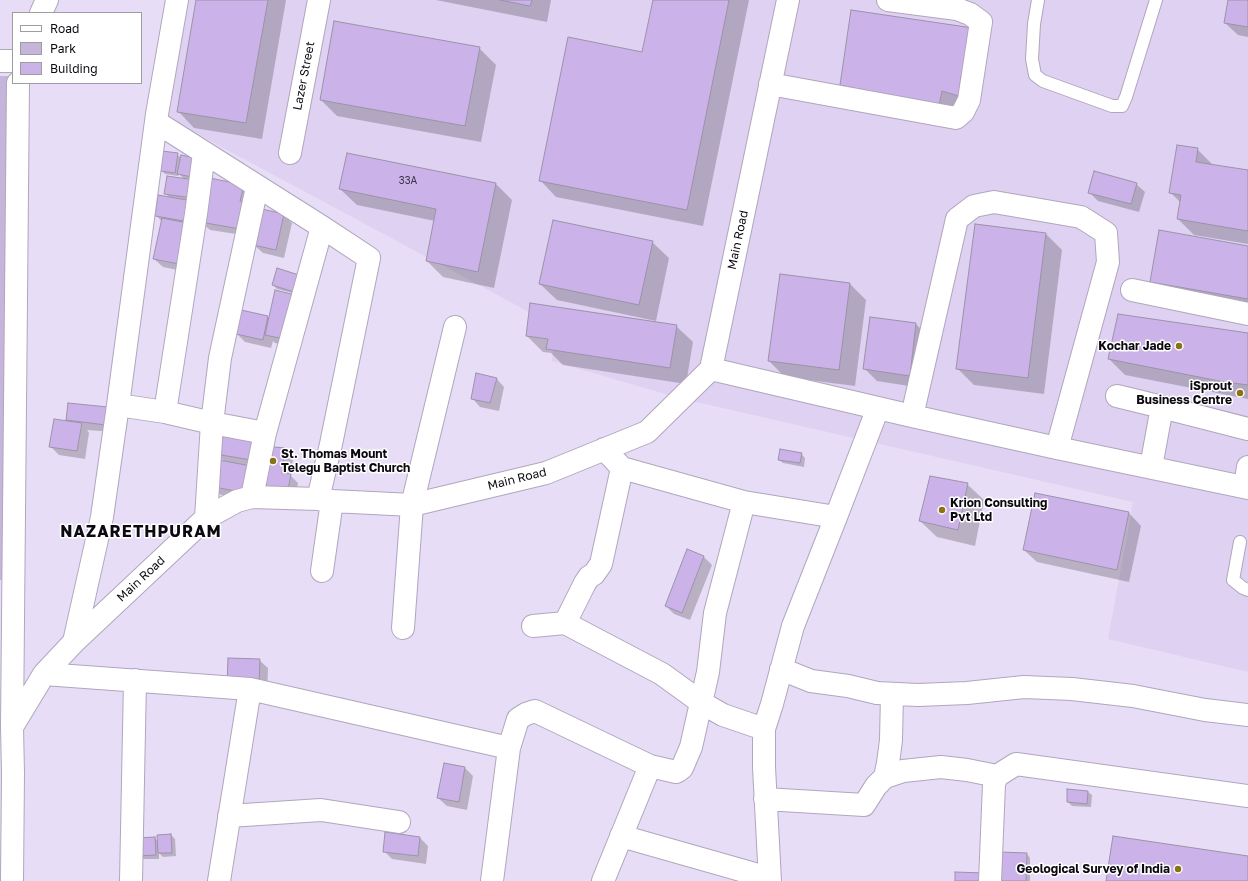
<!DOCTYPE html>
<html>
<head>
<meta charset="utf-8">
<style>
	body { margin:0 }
	#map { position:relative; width:1248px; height:881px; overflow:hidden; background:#e8ddf6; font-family:"Golos Text",sans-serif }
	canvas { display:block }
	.legend { position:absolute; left:12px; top:12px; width:130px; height:72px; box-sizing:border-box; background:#fff; border:1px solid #9e9da0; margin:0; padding:5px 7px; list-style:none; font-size:12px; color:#0d0911 }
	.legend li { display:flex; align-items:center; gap:8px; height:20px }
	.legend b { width:20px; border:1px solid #9e9da0 }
</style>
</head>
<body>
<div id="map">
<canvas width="1248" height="881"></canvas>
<ul class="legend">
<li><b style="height:5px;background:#fff"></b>Road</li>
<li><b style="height:11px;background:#c5b5db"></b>Park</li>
<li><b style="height:11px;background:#cbb3e9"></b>Building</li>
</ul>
</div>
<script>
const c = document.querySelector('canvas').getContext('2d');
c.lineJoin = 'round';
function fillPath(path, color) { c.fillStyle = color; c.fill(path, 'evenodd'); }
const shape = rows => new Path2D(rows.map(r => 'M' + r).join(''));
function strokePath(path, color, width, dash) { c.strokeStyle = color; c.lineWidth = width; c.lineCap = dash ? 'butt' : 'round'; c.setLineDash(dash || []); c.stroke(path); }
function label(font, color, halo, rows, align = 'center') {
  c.font = font + ' "Golos Text",sans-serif'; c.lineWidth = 3; c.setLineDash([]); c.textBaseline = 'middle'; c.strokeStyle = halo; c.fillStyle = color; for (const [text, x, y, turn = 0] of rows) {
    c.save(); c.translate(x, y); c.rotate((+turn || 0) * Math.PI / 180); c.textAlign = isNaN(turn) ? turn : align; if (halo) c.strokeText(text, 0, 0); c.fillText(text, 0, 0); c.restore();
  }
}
const built = shape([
	[177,0,1248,0,1248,672,1108,639,1133,502,679,398,552,361,555,326,162,115]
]);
const green = shape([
	[0,76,11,76,11,580,0,580]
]);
const shadow = shape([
	[197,0,286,0,262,139,194,128,178,111],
	[436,0,551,0,547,22],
	[654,0,749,0,703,226,556,197,540,180,643,53],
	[1229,0,1248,0,1248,37,1238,35,1225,23],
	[972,29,989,45,981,93,955,122,858,101,841,85],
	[858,88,944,108,858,90],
	[479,48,496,65,481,142,337,116,321,100],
	[1197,149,1214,166,1248,171,1248,244,1194,235,1178,219,1181,203,1170,192],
	[177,154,181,158,195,159,192,273,163,267,154,259,162,222,156,215,170,198,166,194,184,179,179,174,178,176,165,174,161,170],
	[496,184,512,200,494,288,443,277,427,261,435,221,357,205,340,189],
	[1136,184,1145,192,1139,212,1098,201,1089,192],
	[243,186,251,194,249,236,210,230,201,222],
	[284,215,292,223,284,258,263,253,254,245],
	[1046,234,1062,250,1044,394,974,385,957,368],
	[652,242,669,258,656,321,557,300,540,284],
	[1248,247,1248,312,1167,298,1151,282],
	[302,277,297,348,275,343,273,341,271,348,245,342,237,334,268,317,270,319,291,295,292,293,277,289,273,285],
	[850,284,866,300,855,386,785,377,769,361],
	[916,324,928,336,922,388,877,381,864,368],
	[676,326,693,342,686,384,563,365,551,353,543,352,527,336],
	[1248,334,1248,399,1125,375,1109,359],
	[496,378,504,387,499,411,480,407,472,398],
	[69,404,108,408,114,432,87,430,89,433,85,459,59,455,50,446,67,422],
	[255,437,254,501,218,494,210,486,225,462,216,453],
	[285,449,293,458,291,476,298,483,296,498,268,494],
	[801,454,805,458,804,467,783,463,779,460],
	[967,484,984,500,975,546,937,537,920,521],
	[1129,513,1141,526,1129,582,1037,562,1024,550],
	[688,551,704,557,712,565,690,620,674,614,666,606],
	[229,659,259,660,268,668,267,694],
	[445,764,465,768,473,776,467,810,447,806,438,798],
	[1088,792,1092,795,1091,807,1072,806,1068,802],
	[171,835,175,839,176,856,163,857,159,853,159,859,142,859,138,855,155,838,158,842],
	[420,838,428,846,426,864,392,859,384,851],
	[1027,854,1030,858,1030,881,1000,881]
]);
const building = shape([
	[196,0,268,0,246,123,177,112,196,0],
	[500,0,532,0,530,6,500,0],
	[653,0,729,0,687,210,539,181,568,37,642,52,653,0],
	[1228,0,1248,0,1248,27,1224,23,1228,0],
	[851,10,973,28,965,77,961,76,959,96,942,91,939,106,840,85,851,10],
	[334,21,480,47,465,126,320,100,334,21],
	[1177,145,1198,148,1196,162,1248,170,1248,231,1177,219,1181,195,1169,193,1177,145],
	[162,151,178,153,175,173,160,171,162,151],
	[347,153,496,183,478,272,426,261,436,209,339,189,347,153],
	[181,155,195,158,192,177,177,174,181,155],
	[1094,171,1137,183,1131,204,1088,193,1094,171],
	[167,176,195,180,192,198,164,194,167,176],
	[210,178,244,185,240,201,247,204,240,229,200,222,210,178],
	[158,195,193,201,190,222,155,216,158,195],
	[262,209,284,214,276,250,253,245,262,209],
	[162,218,192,224,184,265,153,259,162,218],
	[553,220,653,241,639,305,539,284,553,220],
	[975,224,1046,233,1028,378,956,369,975,224],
	[1159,230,1248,246,1248,299,1150,282,1159,230],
	[277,268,302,276,297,293,272,285,277,268],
	[780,274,850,283,839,370,768,361,780,274],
	[275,290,299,296,289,340,265,335,275,290],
	[530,303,677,325,670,368,546,349,548,339,526,336,530,303],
	[241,310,268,316,263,340,236,334,241,310],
	[1118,314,1248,333,1248,385,1219,381,1108,359,1118,314],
	[870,317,916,323,910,376,863,369,870,317],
	[476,373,497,378,490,403,471,399,476,373],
	[68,403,108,407,106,425,66,420,68,403],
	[54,419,82,423,77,451,49,447,54,419],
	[220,430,255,436,251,460,215,454,220,430],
	[264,446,285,448,282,473,291,474,288,490,259,486,264,446],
	[780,449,802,453,800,463,778,460,780,449],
	[214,459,251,466,246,493,209,486,214,459],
	[930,476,968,483,958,530,919,521,930,476],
	[1035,493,1129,512,1117,570,1023,550,1035,493],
	[687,549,704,556,682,613,665,606,687,549],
	[228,658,260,659,259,686,227,685,228,658],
	[444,763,465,767,459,802,437,798,444,763],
	[1067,789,1088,791,1087,804,1067,802,1067,789],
	[385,832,420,837,418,856,383,852,385,832],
	[171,834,172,853,158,853,157,835,171,834],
	[1113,836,1248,856,1248,881,1106,881,1113,836],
	[155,837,156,855,137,856,137,838,155,837],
	[1000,852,1027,853,1026,881,999,881,1000,852],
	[955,872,985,873,985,881,955,881,955,872]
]);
const lane = shape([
	[1038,0,1034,24,1032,59,1035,75,1043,81,1112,106,1122,106,1126,97,1156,0],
	[1240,542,1233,580,1243,588,1248,590]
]);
const street = shape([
	[770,84,956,118,963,112,969,100,981,22,970,14,957,9,888,0],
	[156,122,322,227,369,258,331,444,318,499],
	[290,153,319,0],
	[1132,290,1248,314],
	[711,369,912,416,1057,448,1248,488],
	[1117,396,1162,407],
	[118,405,165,412,212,423,265,433],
	[165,412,196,214,204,153],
	[912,416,957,219,974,206,994,202,1081,217,1106,233,1108,262,1057,448],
	[604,449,622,468,744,502,836,517],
	[1151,467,1162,407,1248,429],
	[1245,487,1248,467],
	[252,497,265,433,322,227],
	[206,518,212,423,220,358,257,187],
	[322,571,332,501],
	[565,623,585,583,589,577,594,574,601,564,622,468],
	[533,626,565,623,662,674,702,703,723,715,764,729],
	[403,628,412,505,455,327],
	[74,642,102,517,118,405,157,114,177,0],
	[781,669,811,681,848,686,877,693,918,695,967,693,1024,687,1072,689,1133,696,1205,710,1248,715],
	[44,674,250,689,509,748],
	[12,727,44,674,74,642,206,518,237,501,252,497,318,499,332,501,412,505,546,473,647,432,711,369,788,0],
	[885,777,903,771,941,767,967,770,997,776],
	[765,799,864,805,876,786,885,777,888,763,891,740,892,694],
	[229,816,321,810,399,822],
	[621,836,769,878],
	[12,881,13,773,12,727,18,83],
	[131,881,135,680],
	[219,881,250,689],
	[492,881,509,748,518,719,526,714,535,711,650,766],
	[603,881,650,766,676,772,678,771,682,768,691,747,708,672,715,613,744,502],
	[770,881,764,767,764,729,772,704,793,626,836,517,878,408],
	[990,881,994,784,997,776,1016,764,1248,796]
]);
const secondary = shape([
	[41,13,47,0],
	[0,61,13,61]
]);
const markers = [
	[1179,346,4,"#897316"],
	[1240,393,4,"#897316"],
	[273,461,4,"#897316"],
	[942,510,4,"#897316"],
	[1178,869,4,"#897316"]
];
const numberNames = [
	["33A",408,181]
];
const streetNames = [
	["Lazer Street",304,76,-79],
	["Main Road",738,240,-78],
	["Main Road",517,479,-14],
	["Main Road",141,579,-43]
];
const poiNames = [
	["Kochar Jade",1171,346],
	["iSprout",1232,386],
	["Business Centre",1232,400],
	["St. Thomas Mount",281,454,"left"],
	["Telegu Baptist Church",281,468,"left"],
	["Krion Consulting",950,503,"left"],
	["Pvt Ltd",950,517,"left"],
	["Geological Survey of India",1170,869]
];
const districtNames = [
	["NAZARETHPURAM",141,532]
];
fillPath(built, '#dfd1f1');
fillPath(green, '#c5b5db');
fillPath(shadow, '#0003');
fillPath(building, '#cbb3e9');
strokePath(building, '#9c92a9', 1);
strokePath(lane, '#b0a6bd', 14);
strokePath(street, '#b0a6bd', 24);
strokePath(secondary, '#b0a6bd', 24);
strokePath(lane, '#fff', 12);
strokePath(street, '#fff', 22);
strokePath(secondary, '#fff', 22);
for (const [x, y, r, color] of markers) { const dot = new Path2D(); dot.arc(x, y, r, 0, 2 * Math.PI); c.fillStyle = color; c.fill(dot); strokePath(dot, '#fff', 1.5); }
label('10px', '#3c3447', null, numberNames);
label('12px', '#0d0911', '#fff', streetNames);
label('bold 12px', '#0d0911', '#fff', poiNames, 'right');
c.letterSpacing = '1px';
label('bold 16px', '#0d0911', '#fff', districtNames);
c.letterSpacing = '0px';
</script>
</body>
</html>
